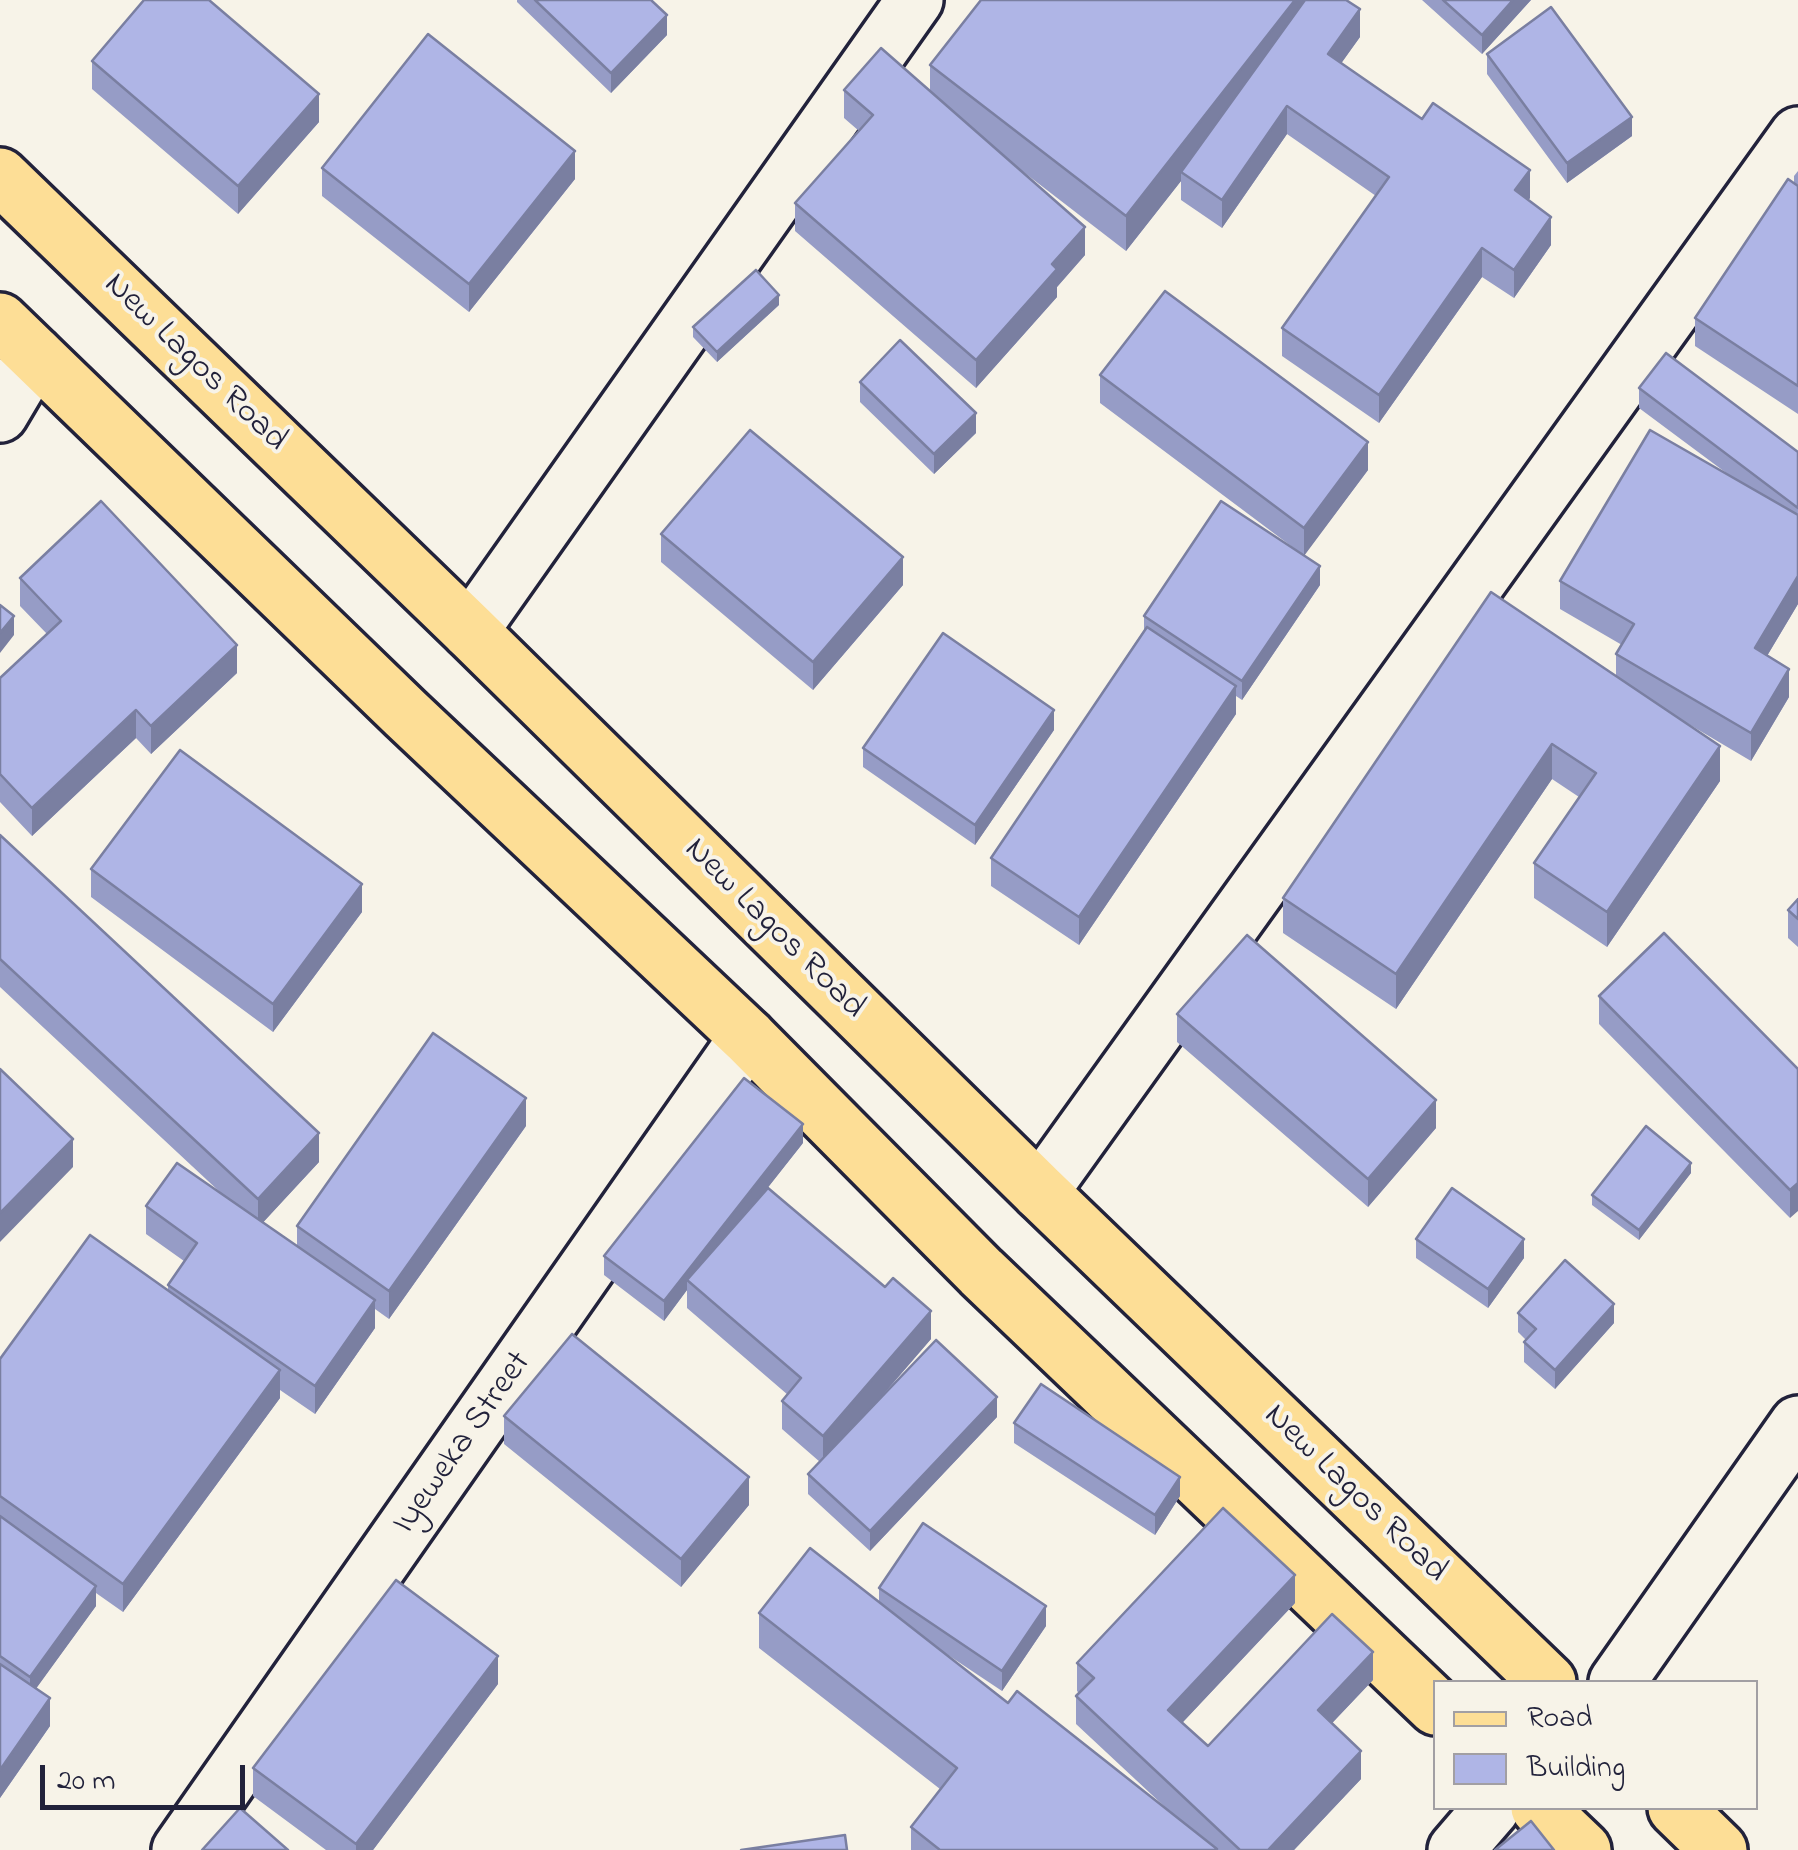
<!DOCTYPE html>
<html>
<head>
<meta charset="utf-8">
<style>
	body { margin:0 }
	#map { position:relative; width:1798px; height:1850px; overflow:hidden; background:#f7f3e8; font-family:"Indie Flower",sans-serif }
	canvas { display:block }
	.legend { position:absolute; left:1433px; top:1680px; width:325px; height:130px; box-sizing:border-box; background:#f7f3e8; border:2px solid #a29fa3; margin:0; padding:12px 18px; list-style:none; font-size:30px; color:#22223b }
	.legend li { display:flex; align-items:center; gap:20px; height:50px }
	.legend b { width:50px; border:2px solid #a29fa3 }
	.scale { position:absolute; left:40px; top:1765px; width:205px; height:45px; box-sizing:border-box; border:5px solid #22223b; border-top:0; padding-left:12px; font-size:30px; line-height:35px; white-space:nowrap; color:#22223b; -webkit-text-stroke:8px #f7f3e8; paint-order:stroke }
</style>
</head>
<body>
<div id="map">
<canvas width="1798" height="1850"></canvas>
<ul class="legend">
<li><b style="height:12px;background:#fdde96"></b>Road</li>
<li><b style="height:28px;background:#afb5e6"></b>Building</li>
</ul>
<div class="scale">20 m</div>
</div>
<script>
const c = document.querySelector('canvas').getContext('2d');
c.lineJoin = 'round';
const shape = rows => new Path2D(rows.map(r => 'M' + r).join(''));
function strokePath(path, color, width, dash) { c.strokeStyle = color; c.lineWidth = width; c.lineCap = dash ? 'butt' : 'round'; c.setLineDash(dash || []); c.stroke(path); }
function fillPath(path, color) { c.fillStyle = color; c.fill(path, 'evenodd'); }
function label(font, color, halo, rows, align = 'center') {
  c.font = font + ' "Indie Flower",sans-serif'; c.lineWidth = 8; c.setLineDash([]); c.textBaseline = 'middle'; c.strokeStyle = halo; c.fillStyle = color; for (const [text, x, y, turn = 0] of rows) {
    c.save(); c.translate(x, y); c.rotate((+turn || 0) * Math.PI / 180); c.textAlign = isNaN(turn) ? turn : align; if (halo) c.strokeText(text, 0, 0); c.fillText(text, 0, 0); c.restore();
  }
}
const minor = shape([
	[0,414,35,355],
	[470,631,915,0],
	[1040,1192,1798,135],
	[1617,1682,1798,1424],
	[180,1850,748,1037],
	[1456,1850,1492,1808]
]);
const major = shape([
	[0,176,470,631,1040,1192,1548,1682],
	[0,321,406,714,748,1037,981,1272,1436,1707],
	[1539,1808,1583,1850],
	[1676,1808,1719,1850]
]);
const wall = shape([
	[517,0,651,0,667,35,611,93,517,2],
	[1422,0,1531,0,1482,54],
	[1360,37,1341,63,1530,198,1528,200,1551,245,1514,298,1482,277,1379,423,1282,356,1282,328,1376,196,1287,134,1222,228,1181,200,1181,181,1126,251,1017,167,1085,255,1057,287,1057,297,976,388,795,231,795,203,859,131,844,118,844,90,930,91,930,65],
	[1487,54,1632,136,1567,183,1487,74],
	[92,61,319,122,238,214,92,89],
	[322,168,575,179,469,312,322,196],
	[1798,171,1798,414,1695,346,1695,318,1794,183,1794,176],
	[779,305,717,362,693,337,693,327],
	[1100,375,1368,470,1304,555,1320,585,1242,700,1236,696,1236,714,1079,945,991,886,991,858,1144,630,1144,616,1299,552,1100,403],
	[860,382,976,433,934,474,860,402],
	[1639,388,1798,452,1798,604,1767,656,1789,697,1751,761,1680,719,1720,781,1607,947,1534,898,1534,863,1579,797,1552,779,1396,1009,1283,933,1283,898,1616,676,1616,654,1622,645,1560,609,1560,581,1729,475,1639,408],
	[661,534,903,585,813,690,661,562],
	[20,578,237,673,151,754,136,738,32,836,0,802,0,678,47,634,20,606],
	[1054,730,975,845,863,767,863,748],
	[0,835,319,1162,263,1222,297,1246,297,1226,526,1126,389,1319,375,1309,375,1328,315,1414,280,1390,280,1398,123,1612,96,1593,96,1606,36,1688,50,1726,0,1798,0,1359,168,1290,168,1285,184,1261,146,1234,146,1206,222,1194,0,987],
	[91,869,362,912,273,1032,91,897],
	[1798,899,1798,947,1788,938,1788,910],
	[1599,996,1798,1069,1790,1218,1599,1024],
	[1177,1014,1436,1128,1368,1207,1177,1042],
	[803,1143,760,1197,931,1339,877,1402,997,1417,870,1551,808,1494,808,1474,820,1462,782,1429,782,1401,788,1395,687,1308,687,1290,664,1321,604,1275,604,1256],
	[1691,1173,1639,1240,1592,1205,1592,1195],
	[1416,1239,1524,1258,1488,1308,1416,1258],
	[1518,1313,1614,1323,1555,1389,1524,1362,1524,1342,1526,1340,1518,1332],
	[504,1416,749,1505,681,1587,504,1444],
	[1014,1423,1180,1496,1155,1535,1014,1443],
	[879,1588,1046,1626,1002,1691,936,1647,1008,1703,1166,1808,1076,1724,1076,1696,1079,1693,1077,1691,1077,1663,1295,1603,1182,1723,1208,1746,1373,1680,1332,1723,1361,1779,1294,1850,911,1850,911,1827,940,1789,759,1648,759,1613,879,1602],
	[498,1684,373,1850,326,1850,253,1796,253,1768]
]);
const shadedWall = shape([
	[1295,0,1322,0,1181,172,1181,181,1126,251,1126,216],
	[1513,0,1531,0,1482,54,1482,35],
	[1360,9,1360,37,1328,82,1328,54],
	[667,15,667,35,611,93,611,73],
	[319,94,319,122,238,214,238,186],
	[1287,106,1287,134,1222,228,1222,200],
	[1632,117,1632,136,1567,183,1567,163],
	[575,151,575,179,469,312,469,284],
	[1530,170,1530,198,1515,218,1515,190],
	[1551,217,1551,245,1514,298,1514,270],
	[1085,227,1085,255,1057,287,1057,297,976,388,976,360,1052,264],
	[1482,248,1482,277,1379,423,1379,395],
	[779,295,779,305,717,362,717,352],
	[976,413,976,433,934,474,934,454],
	[1368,442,1368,470,1304,556,1304,528],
	[903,557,903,585,813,690,813,662],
	[1320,566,1320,585,1242,700,1242,681],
	[1798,576,1798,604,1755,676,1755,648],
	[14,616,14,635,0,653,0,633],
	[237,645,237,673,151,754,151,726],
	[1789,669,1789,697,1751,761,1751,733],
	[1236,686,1236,714,1079,945,1079,917],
	[136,710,136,738,32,836,32,808],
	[1054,710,1054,730,975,845,975,825],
	[1552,744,1552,779,1396,1009,1396,974],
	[1720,746,1720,781,1607,947,1607,912],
	[362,884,362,912,273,1032,273,1004],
	[526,1098,526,1126,389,1319,389,1291],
	[1436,1100,1436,1128,1368,1207,1368,1179],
	[803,1124,803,1143,692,1284,687,1280,687,1290,664,1321,664,1301],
	[319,1133,319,1162,258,1228,258,1199],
	[73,1139,73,1167,0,1242,0,1213],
	[1691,1163,1691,1173,1639,1240,1639,1230],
	[1798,1183,1798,1211,1790,1218,1790,1190],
	[1524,1239,1524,1258,1488,1308,1488,1289],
	[375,1300,375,1328,315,1414,315,1386],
	[1614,1304,1614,1323,1555,1389,1555,1370],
	[931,1311,931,1339,823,1464,823,1436],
	[280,1370,280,1398,123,1612,123,1584],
	[997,1397,997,1417,870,1551,870,1531],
	[749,1477,749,1505,681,1587,681,1559],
	[1180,1477,1180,1496,1155,1535,1155,1515],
	[1295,1575,1295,1603,1168,1738,1168,1710],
	[96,1586,96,1606,30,1697,30,1677],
	[1046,1606,1046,1626,1002,1691,1002,1671],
	[1373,1652,1373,1680,1318,1738,1318,1710],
	[498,1656,498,1684,373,1850,356,1850,356,1844],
	[50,1698,50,1726,0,1798,0,1770],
	[1361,1751,1361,1779,1294,1850,1268,1850]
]);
const building = shape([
	[144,0,209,0,319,94,238,186,92,61,144,0],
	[535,0,651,0,667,15,611,73,535,0],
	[981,0,1295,0,1126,216,930,65,981,0],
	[1305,0,1346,0,1360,9,1328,54,1422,119,1433,103,1530,170,1515,190,1551,217,1514,270,1482,248,1379,395,1282,328,1389,177,1287,106,1222,200,1181,172,1305,0],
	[1443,0,1513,0,1482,35,1443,0],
	[1551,7,1632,117,1567,163,1487,54,1551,7],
	[428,34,575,151,469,284,322,168,428,34],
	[881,48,1085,227,1052,264,1057,269,976,360,795,203,873,115,844,90,881,48],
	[1788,179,1798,186,1798,386,1695,318,1788,179],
	[756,270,779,295,717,352,693,327,756,270],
	[1165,291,1368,442,1304,528,1100,375,1165,291],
	[900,340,976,413,934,454,860,382,900,340],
	[1666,353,1798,452,1798,508,1639,388,1666,353],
	[750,430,903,557,813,662,661,534,750,430],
	[1650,430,1798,515,1798,576,1755,648,1789,669,1751,733,1616,654,1634,624,1560,581,1650,430],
	[101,501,237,645,151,726,136,710,32,808,0,774,0,678,61,621,20,578,101,501],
	[1221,501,1320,566,1242,681,1144,616,1221,501],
	[1491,592,1720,746,1607,912,1534,863,1596,773,1552,744,1396,974,1283,898,1491,592],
	[0,605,14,616,0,633,0,605],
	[1147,627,1236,686,1079,917,991,858,1147,627],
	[943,633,1054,710,975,825,863,748,943,633],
	[180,750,362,884,273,1004,91,869,180,750],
	[0,835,319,1133,258,1199,0,959,0,835],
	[1798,899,1798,919,1788,910,1798,899],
	[1664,933,1798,1069,1798,1183,1790,1190,1599,996,1664,933],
	[1247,935,1436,1100,1368,1179,1177,1014,1247,935],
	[433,1033,526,1098,389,1291,297,1226,433,1033],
	[0,1069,73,1139,0,1213,0,1069],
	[744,1078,803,1124,664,1301,604,1256,744,1078],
	[1646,1126,1691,1163,1639,1230,1592,1195,1646,1126],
	[177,1163,375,1300,315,1386,168,1285,197,1243,146,1206,177,1163],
	[768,1188,885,1287,893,1278,931,1311,823,1436,782,1401,801,1378,687,1280,768,1188],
	[1452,1188,1524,1239,1488,1289,1416,1239,1452,1188],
	[90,1235,280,1370,123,1584,0,1496,0,1359,90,1235],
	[1565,1260,1614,1304,1555,1370,1524,1342,1536,1329,1518,1313,1565,1260],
	[572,1334,749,1477,681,1559,504,1416,572,1334],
	[936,1340,997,1397,870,1531,808,1474,936,1340],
	[1041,1384,1180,1477,1155,1515,1014,1423,1041,1384],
	[1223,1508,1295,1575,1168,1710,1208,1746,1332,1614,1373,1652,1318,1710,1361,1751,1268,1850,1240,1850,1076,1696,1094,1678,1077,1663,1223,1508],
	[0,1516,96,1586,30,1677,0,1656,0,1516],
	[923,1523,1046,1606,1002,1671,879,1588,923,1523],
	[810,1548,1008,1703,1017,1691,1217,1849,1216,1850,940,1850,911,1827,957,1768,759,1613,810,1548],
	[396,1580,498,1656,356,1844,253,1768,396,1580],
	[0,1664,50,1698,0,1770,0,1664],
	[240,1808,288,1850,202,1850,240,1808],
	[1531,1821,1554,1850,1495,1850,1531,1821],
	[845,1835,847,1850,741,1850,845,1835]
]);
const streetNames = [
	["New Lagos Road",194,364,44],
	["New Lagos Road",773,930,45],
	["Iyeweka Street",464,1444,-55],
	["New Lagos Road",1354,1495,44]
];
strokePath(minor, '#22223b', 62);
strokePath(major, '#22223b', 62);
strokePath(minor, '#f7f3e8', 55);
strokePath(major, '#fdde96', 55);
fillPath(wall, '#969cc6');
fillPath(shadedWall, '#7a7fa1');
fillPath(building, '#afb5e6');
strokePath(building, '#7a7fa1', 2.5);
label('35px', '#22223b', '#f7f3e8', streetNames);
</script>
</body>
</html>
